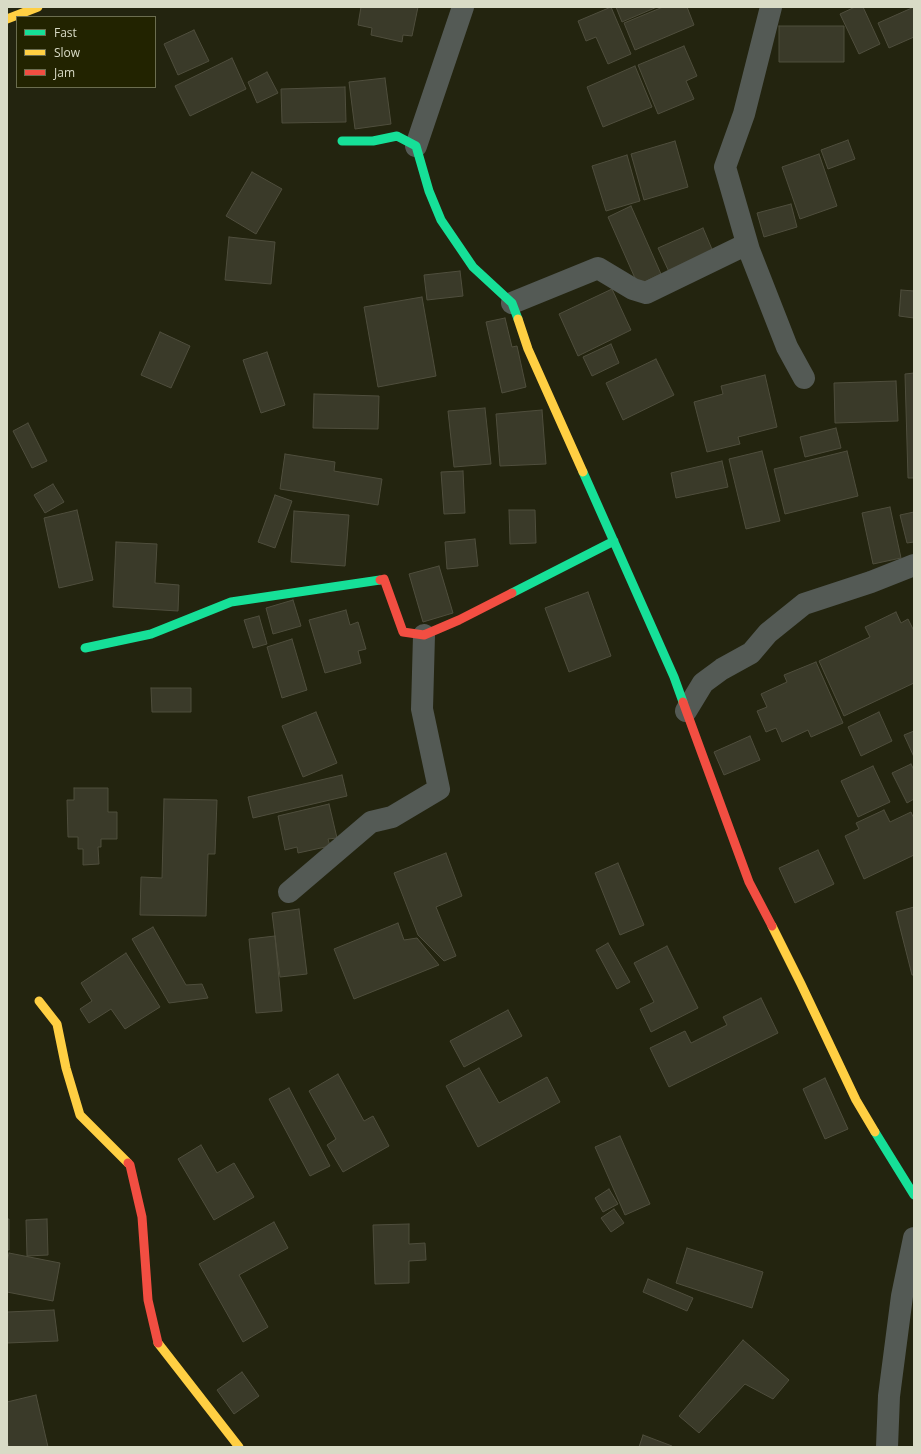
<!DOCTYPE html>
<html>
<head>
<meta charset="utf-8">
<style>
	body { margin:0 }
	#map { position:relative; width:921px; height:1454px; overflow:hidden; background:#23240f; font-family:"Open Sans",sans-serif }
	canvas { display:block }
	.frame { position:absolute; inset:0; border:8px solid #d9dbc6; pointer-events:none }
	.legend { position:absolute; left:16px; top:16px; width:140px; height:72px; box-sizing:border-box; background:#222300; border:1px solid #6b6d4f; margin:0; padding:5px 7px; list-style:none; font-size:12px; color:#d9dbc6 }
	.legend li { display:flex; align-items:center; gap:8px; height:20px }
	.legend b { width:20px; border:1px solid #6b6d4f }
</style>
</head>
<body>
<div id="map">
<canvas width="921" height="1454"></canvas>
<div class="frame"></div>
<ul class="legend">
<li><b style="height:5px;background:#16e098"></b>Fast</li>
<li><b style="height:5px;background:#ffcf43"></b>Slow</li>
<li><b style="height:5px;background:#f24e42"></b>Jam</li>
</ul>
</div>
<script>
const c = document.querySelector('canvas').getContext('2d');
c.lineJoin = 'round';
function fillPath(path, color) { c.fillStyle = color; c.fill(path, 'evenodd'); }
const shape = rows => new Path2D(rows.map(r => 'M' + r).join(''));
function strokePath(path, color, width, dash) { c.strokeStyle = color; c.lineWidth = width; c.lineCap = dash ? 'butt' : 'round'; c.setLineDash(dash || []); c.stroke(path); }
const building = shape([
	[361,7,418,7,412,36,403,35,402,42,371,35,372,28,358,25,361,7],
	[611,7,631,54,608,64,596,37,586,41,578,21,611,7],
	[616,7,657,7,622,22,616,7],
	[663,7,687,7,694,25,635,50,624,23,663,7],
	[855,7,863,7,880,44,859,54,840,14,855,7],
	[914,7,914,37,889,48,878,23,914,7],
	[779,26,844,26,844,62,779,62,779,26],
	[194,30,209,61,178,75,164,44,194,30],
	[684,46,697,76,686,81,694,99,658,114,638,65,684,46],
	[232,58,246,89,190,116,175,86,232,58],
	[635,66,652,107,603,127,587,87,635,66],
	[267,72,278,93,257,103,248,82,267,72],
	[385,78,391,124,355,129,349,82,385,78],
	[345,87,346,122,282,123,281,89,345,87],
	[848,140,855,159,828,169,821,150,848,140],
	[675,141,688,187,644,200,631,154,675,141],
	[819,154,837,206,800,219,782,167,819,154],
	[627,155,640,201,606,211,592,166,627,155],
	[252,172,282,189,256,234,226,216,252,172],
	[791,204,797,227,764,237,757,213,791,204],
	[631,206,661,274,638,285,608,217,631,206],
	[703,228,714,254,670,274,658,248,703,228],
	[229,237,275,242,271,284,225,280,229,237],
	[460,271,463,296,427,300,424,275,460,271],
	[612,289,631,330,578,356,559,314,612,289],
	[901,290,914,291,914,318,899,316,901,290],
	[422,297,436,376,378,387,364,307,422,297],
	[505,318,512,347,517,346,526,387,502,393,486,322,505,318],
	[160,332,190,346,171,388,141,375,160,332],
	[611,344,619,363,592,376,583,357,611,344],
	[267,352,285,405,261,413,243,360,267,352],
	[656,359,674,395,623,420,606,383,656,359],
	[914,373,914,478,908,478,905,374,914,373],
	[765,375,777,427,738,437,740,444,707,452,694,402,723,394,721,386,765,375],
	[896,381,898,421,835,423,834,383,896,381],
	[314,394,379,396,378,429,313,428,314,394],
	[485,408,491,464,454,467,448,411,485,408],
	[542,410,546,464,500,466,496,414,542,410],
	[28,423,47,461,32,468,13,431,28,423],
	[836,428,841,448,805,457,800,437,836,428],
	[762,451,780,521,746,529,729,459,762,451],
	[847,451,858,496,785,514,774,469,847,451],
	[285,454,335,462,334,471,382,479,378,505,280,489,285,454],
	[722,461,728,487,676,498,671,473,722,461],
	[463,471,465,513,444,514,441,472,463,471],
	[53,484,64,502,45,513,34,495,53,484],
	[275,495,292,501,275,548,258,542,275,495],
	[890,507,901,558,873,564,862,513,890,507],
	[77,510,93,580,59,588,44,518,77,510],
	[509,510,535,510,536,543,510,544,509,510],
	[294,511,349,515,345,566,291,562,294,511],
	[914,512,914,542,907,543,900,515,914,512],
	[475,539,478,566,447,569,445,542,475,539],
	[116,542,157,544,155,583,179,585,178,611,113,607,116,542],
	[439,566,453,613,423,622,409,574,439,566],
	[588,592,611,656,569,672,545,608,588,592],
	[293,600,301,626,273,634,266,608,293,600],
	[346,610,350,625,358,622,366,649,358,651,361,663,325,673,309,620,346,610],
	[896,612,901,623,908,619,914,631,914,683,844,716,819,661,870,637,865,627,896,612],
	[259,616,267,644,253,648,244,620,259,616],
	[292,639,307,690,282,698,267,647,292,639],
	[816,662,843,723,811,737,808,730,782,742,776,728,766,732,757,711,767,707,761,694,787,682,784,675,816,662],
	[151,688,191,688,191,712,152,712,151,688],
	[316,712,337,763,303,777,282,726,316,712],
	[879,712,892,741,861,756,848,727,879,712],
	[914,731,914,757,904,735,914,731],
	[750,736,760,760,724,775,714,752,750,736],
	[911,764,914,770,914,799,907,803,892,773,911,764],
	[873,766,890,802,858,817,841,781,873,766],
	[342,775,347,796,253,818,248,797,342,775],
	[74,788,108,788,108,812,117,812,117,839,101,839,101,847,98,847,99,864,83,865,83,849,78,849,78,837,68,837,67,800,74,800,74,788],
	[164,799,217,800,215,854,208,854,206,916,140,915,141,877,162,878,164,799],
	[329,804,337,838,328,839,330,846,298,853,297,847,285,850,278,816,329,804],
	[884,810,890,822,911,812,914,819,914,855,864,879,845,836,859,829,856,823,884,810],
	[818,850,834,884,795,903,779,868,818,850],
	[446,853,462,896,436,907,456,956,444,961,418,935,394,873,446,853],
	[618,863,644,925,620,935,595,873,618,863],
	[914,907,914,975,912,975,896,912,914,907],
	[299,909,307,974,280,977,272,913,299,909],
	[398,923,404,940,417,938,439,965,354,999,334,949,398,923],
	[153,927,186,985,202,984,208,998,169,1003,132,939,153,927],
	[275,936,282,1011,256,1013,249,939,275,936],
	[608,943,630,982,617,989,596,950,608,943],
	[667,946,698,1008,651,1032,640,1009,654,1002,634,963,667,946],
	[126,953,160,1007,125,1029,111,1009,89,1023,80,1009,92,1001,81,983,126,953],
	[761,998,778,1033,669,1087,650,1048,685,1031,691,1043,727,1025,723,1017,761,998],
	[508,1010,522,1036,464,1067,450,1041,508,1010],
	[479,1068,499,1103,547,1077,560,1102,478,1147,446,1086,479,1068],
	[338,1074,364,1121,373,1116,389,1146,343,1172,327,1145,336,1139,309,1091,338,1074],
	[825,1078,848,1129,825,1139,803,1089,825,1078],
	[289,1088,330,1166,310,1176,269,1099,289,1088],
	[620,1136,650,1204,625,1215,595,1147,620,1136],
	[201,1145,217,1173,234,1163,254,1197,214,1220,178,1159,201,1145],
	[609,1189,618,1204,603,1212,595,1198,609,1189],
	[614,1209,624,1223,611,1232,601,1218,614,1209],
	[7,1219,9,1219,9,1250,7,1250,7,1219],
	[47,1219,48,1255,27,1256,26,1220,47,1219],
	[274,1222,288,1248,239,1275,268,1327,243,1342,199,1264,274,1222],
	[409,1224,409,1244,425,1243,426,1260,409,1261,409,1283,375,1284,373,1225,409,1224],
	[687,1248,763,1272,752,1308,676,1283,687,1248],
	[9,1253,60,1263,53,1301,7,1292,7,1262,9,1253],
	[648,1279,693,1298,687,1311,643,1292,648,1279],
	[54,1310,58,1341,7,1343,7,1312,54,1310],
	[743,1340,789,1380,773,1399,745,1384,699,1433,679,1416,743,1340],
	[242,1372,259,1396,234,1414,217,1390,242,1372],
	[36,1395,48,1447,9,1447,7,1440,7,1402,36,1395],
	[643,1435,672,1446,672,1447,639,1447,643,1435]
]);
const street = shape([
	[771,7,744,114,725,167,749,250,787,347,804,378],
	[416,146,463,7],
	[512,303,598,268,633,289,646,293,747,244],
	[686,711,703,683,722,669,751,653,768,633,804,604,871,582,914,565],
	[289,892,371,822,392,817,439,789,422,709,424,635],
	[887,1447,889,1396,902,1296,914,1238]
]);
const fast = shape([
	[342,141,373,141,397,136,416,146,429,191,441,220,473,267,512,303,518,319],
	[583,472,674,677,683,702],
	[512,593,614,541],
	[85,648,151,634,231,602,380,580],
	[875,1132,914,1195]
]);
const slow = shape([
	[7,19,38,7],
	[518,319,528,349,583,472],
	[772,926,801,984,856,1100,875,1132],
	[39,1001,57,1024,66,1068,80,1115,128,1163],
	[158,1343,239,1447]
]);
const jam = shape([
	[380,580,384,579,403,632,424,635,459,620,512,593],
	[683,702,749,882,772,926],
	[128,1163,130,1165,142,1217,148,1300,158,1343]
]);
fillPath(building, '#3a3a29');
strokePath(building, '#4f4e3d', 1);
strokePath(street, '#545a55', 22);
strokePath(fast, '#16e098', 9);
strokePath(slow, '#ffcf43', 9);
strokePath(jam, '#f24e42', 9);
</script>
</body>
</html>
